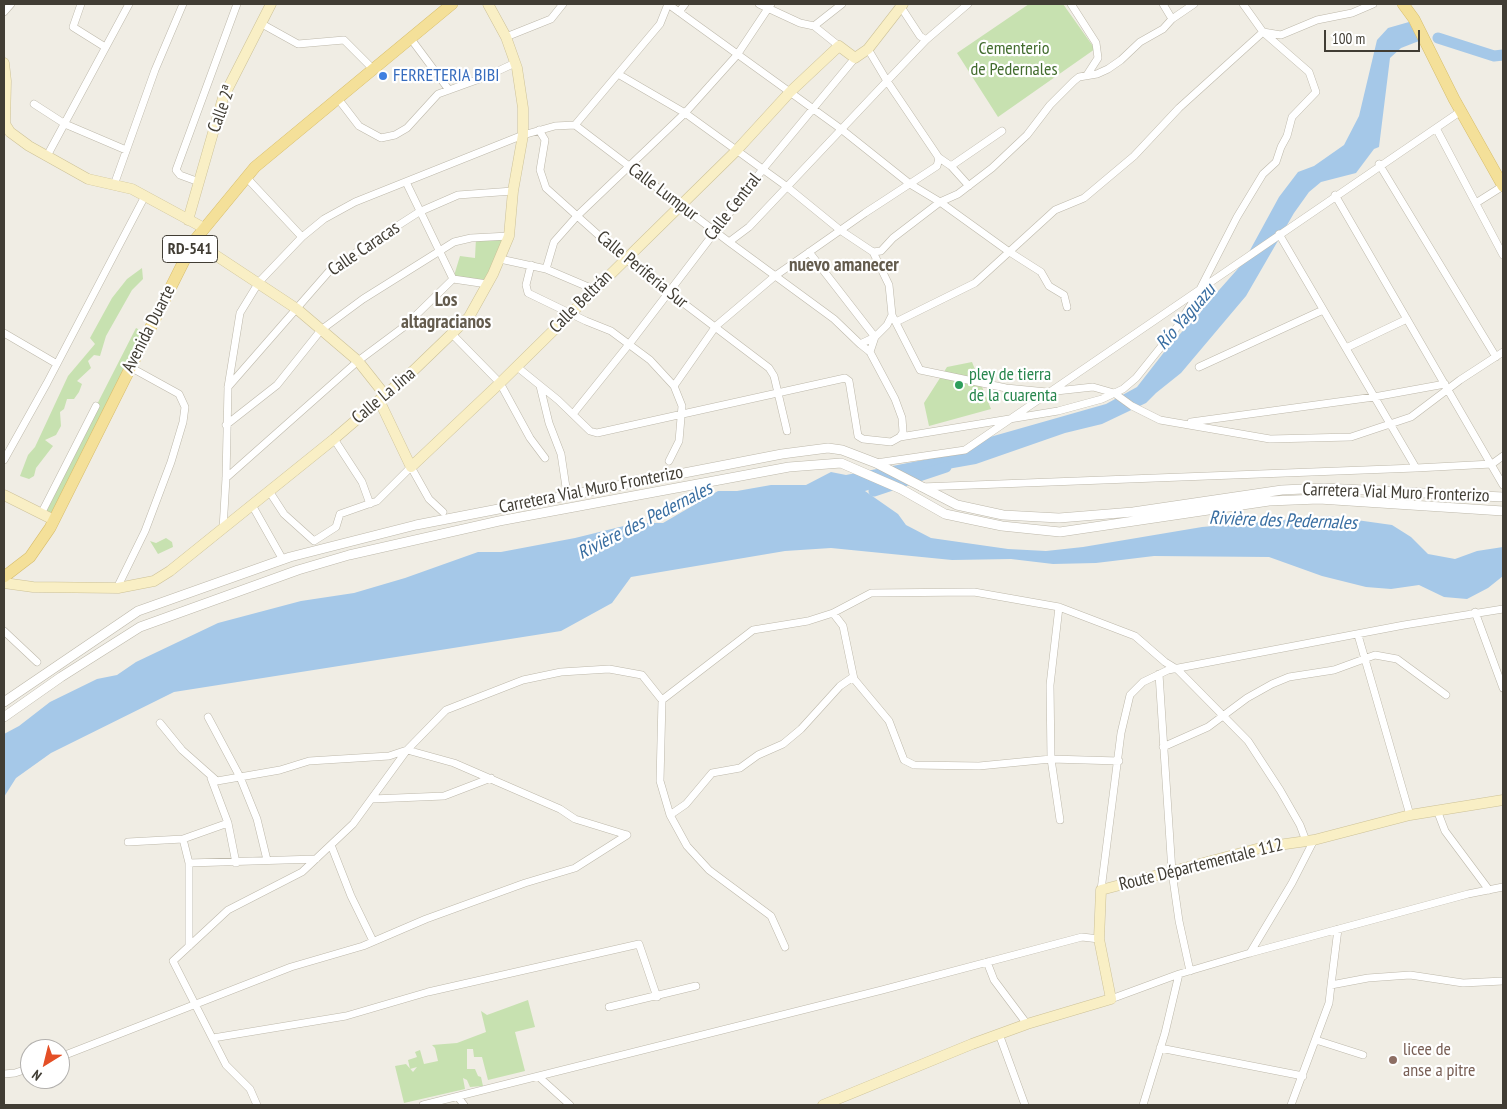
<!DOCTYPE html>
<html>
<head>
<meta charset="utf-8">
<style>
	body { margin:0 }
	#map { position:relative; width:1507px; height:1109px; overflow:hidden; background:#f0ede4; font-family:"PT Sans Narrow",sans-serif }
	canvas { display:block }
	.frame { position:absolute; inset:0; border:5px solid #413d34; pointer-events:none }
	.north { position:absolute; left:20px; top:1039px; width:50px; height:50px; box-sizing:border-box; background:#fff; border:1px solid #b3b1ae; border-radius:50%; rotate:216deg; font-size:14px; font-weight:700; line-height:20px; text-align:center; color:#413d34 }
	.north::after { content:''; display:block; margin:auto; width:18px; height:22px; background:#e44f26; clip-path:polygon(50% 0,100% 100%,50% 72%,0 100%) }
	.scale { position:absolute; left:1324px; top:30px; width:96px; height:22px; box-sizing:border-box; border:2px solid #413d34; border-top:0; padding-left:6px; font-size:15px; line-height:18px; white-space:nowrap; color:#413d34; -webkit-text-stroke:4px #fff; paint-order:stroke }
</style>
</head>
<body>
<div id="map">
<canvas width="1507" height="1109"></canvas>
<div class="frame"></div>
<div class="north">N</div>
<div class="scale">100 m</div>
</div>
<script>
const c = document.querySelector('canvas').getContext('2d');
c.lineJoin = 'round';
function fillPath(path, color) { c.fillStyle = color; c.fill(path, 'evenodd'); }
const shape = rows => new Path2D(rows.map(r => 'M' + r).join(''));
function strokePath(path, color, width, dash) { c.strokeStyle = color; c.lineWidth = width; c.lineCap = dash ? 'butt' : 'round'; c.setLineDash(dash || []); c.stroke(path); }
function label(font, color, halo, rows, align = 'center') {
  c.font = font + ' "PT Sans Narrow",sans-serif'; c.lineWidth = 4.5; c.setLineDash([]); c.textBaseline = 'middle'; c.strokeStyle = halo; c.fillStyle = color; for (const [text, x, y, turn = 0] of rows) {
    c.save(); c.translate(x, y); c.rotate((+turn || 0) * Math.PI / 180); c.textAlign = isNaN(turn) ? turn : align; if (halo) c.strokeText(text, 0, 0); c.fillText(text, 0, 0); c.restore();
  }
}
const green = shape([
	[1029,4,1063,4,1095,49,998,117,957,53],
	[506,236,487,284,453,279,460,256,475,258,476,238],
	[142,268,143,279,132,290,106,336,100,356,94,355,88,361,91,368,77,381,82,384,79,392,74,399,67,399,64,409,60,412,61,426,56,435,45,440,53,446,36,468,34,476,29,479,20,476,28,455,35,447,68,376,95,344,90,338,112,298,127,279],
	[136,328,146,333,54,520,41,514],
	[972,362,991,409,929,426,924,403,947,367],
	[166,538,172,542,173,547,158,554,150,541,156,543],
	[528,1000,535,1027,515,1032,525,1071,488,1080,482,1057,474,1057,473,1049,467,1049,467,1069,475,1069,478,1076,481,1077,483,1086,470,1087,467,1080,463,1078,465,1089,404,1103,395,1066,406,1064,413,1072,417,1067,410,1069,408,1060,417,1057,415,1052,420,1050,424,1064,438,1061,435,1048,432,1045,457,1043,486,1032,481,1011,487,1015]
]);
const water = shape([
	[1409,22,1419,41,1401,48,1390,58,1379,147,1374,149,1356,173,1321,182,1309,192,1294,213,1246,296,1181,373,1156,393,1146,403,1102,424,1065,433,976,464,925,473,865,491,898,514,906,525,931,538,1008,549,1046,551,1083,547,1202,527,1328,516,1392,525,1411,537,1428,554,1455,559,1477,551,1503,547,1503,576,1488,588,1467,599,1444,597,1419,585,1391,589,1366,587,1322,576,1269,557,1154,556,1096,563,1053,564,1011,559,952,560,831,548,785,551,631,577,612,603,561,631,174,692,51,753,16,778,4,797,4,734,19,726,50,702,97,679,117,675,136,662,218,623,301,601,354,593,405,578,478,552,501,552,575,538,636,523,663,523,718,491,737,491,771,485,806,485,831,472,846,475,959,453,983,439,1106,404,1137,387,1165,351,1243,263,1279,197,1298,172,1314,166,1344,145,1359,116,1377,40,1388,28]
]);
const river = shape([
	[1438,38,1494,56,1503,55],
	[874,491,946,467]
]);
const minor = shape([
	[81,4,73,27,105,47],
	[668,4,841,129,910,184,940,202,1008,251,1041,272,1049,286,1064,295,1067,307],
	[759,4,800,23,814,26,842,4],
	[899,4,920,36,926,40,968,4],
	[1071,4,1096,43,1098,58,1087,75],
	[1163,4,1172,19],
	[4,12,11,4],
	[679,12,685,4],
	[262,24,298,44,344,40,374,70],
	[814,26,839,46],
	[506,37,551,19,563,4],
	[411,39,449,90],
	[339,100,359,126,381,138,395,135,407,128,438,94,485,77,515,63],
	[34,104,65,124,126,150],
	[575,125,729,242,834,319,860,344,875,337,887,325,892,315,889,285,873,252,840,230,786,186,685,113,618,74],
	[1436,128,1503,255],
	[539,130,545,140,540,170,546,188,624,258,769,368,774,376,787,431],
	[47,156,129,4],
	[938,157,951,166,969,186],
	[1379,164,1496,357],
	[951,166,1002,131],
	[246,177,302,237],
	[199,182,180,175,176,170,237,4],
	[406,182,453,279],
	[114,185,155,70,183,4],
	[1335,195,1503,485],
	[1476,203,1503,186],
	[1279,234,1416,468,1492,464,1503,456],
	[729,242,749,227,887,81,868,49],
	[809,252,875,337,870,352],
	[873,252,881,251,893,238,940,202,958,194,992,168,1027,135,1050,105,1074,81,1079,77,1097,74,1108,69,1121,60,1140,42,1163,29,1172,19,1194,4],
	[500,259,546,269,593,289],
	[531,265,526,285,528,293,586,321,611,331,650,360,674,386,682,406,679,441,669,461],
	[546,269,554,242,577,216,685,113,737,55,771,4],
	[892,315,920,370,1006,388,1047,392,1093,387,1114,393,1132,406,1160,420,1270,439,1351,437,1411,417,1460,380,1503,352],
	[896,322,975,283,1055,210,1084,198,1134,156,1179,108,1263,32,1281,35,1317,20,1352,13,1373,4],
	[4,333,57,364],
	[453,335,500,383,530,438,545,458],
	[1346,348,1407,319],
	[516,366,558,400,590,431,597,433,845,378,849,381,858,436,863,439,891,442,900,437,903,432,902,418,895,399,870,352,860,344],
	[1199,367,1323,310],
	[540,386,549,423,561,454,567,494],
	[674,386,716,326,775,276,865,213,937,166,939,158,887,81,926,40],
	[228,387,332,268,419,212,458,195,513,191],
	[573,414,630,343,763,169,855,58],
	[1191,422,1374,397,1445,384],
	[226,425,277,385,321,330,363,299,454,242,471,238,509,236],
	[900,437,1058,411,1102,399,1123,389,1136,378,1177,327,1198,293,1237,217,1263,174,1276,162,1281,147,1287,136,1292,117,1316,92,1309,72,1263,32,1243,4],
	[334,439,362,482,370,504],
	[4,460,47,383,145,196],
	[876,463,965,450,1461,111],
	[226,478,358,361,405,326,453,279,487,284],
	[921,487,1416,468],
	[269,491,284,514,314,541,336,527,340,514,377,501,411,467,429,499,443,512],
	[252,505,283,560],
	[41,514,96,406],
	[223,529,226,478,228,387,240,313,259,282,302,237,324,219,355,202,523,135,555,126,575,125,660,24,668,4],
	[117,588,145,531,171,462,183,422,185,407,179,394,130,367],
	[1059,607,1050,685,1051,759,1119,761],
	[1475,612,1503,688],
	[833,613,843,626,854,679,889,721,904,760,914,765,979,766,1051,759,1060,820],
	[4,631,37,662],
	[1358,635,1410,815],
	[1159,674,1172,872,1179,921,1190,971],
	[662,700,753,630,808,621,833,613,871,593,974,592,1059,607,1135,636,1165,662,1178,670,1248,741,1280,790,1300,825,1306,841],
	[208,717,240,777,257,819,267,860],
	[160,723,182,750,217,781,280,770,309,761,389,756,407,750,454,763,560,809,575,819,627,835],
	[1163,747,1208,727,1247,698,1272,684,1289,677,1334,670,1375,655,1397,659,1446,695],
	[211,778,228,823,236,863],
	[372,799,444,796,491,778],
	[1437,810,1445,831,1489,890],
	[670,815,686,804,712,773,740,768,758,755,783,744,801,729,840,686,853,677],
	[183,839,189,863,189,946],
	[128,842,183,839,228,823],
	[331,845,351,896,373,941],
	[189,863,316,859],
	[1101,890,1121,733,1130,695,1143,682,1168,670,1404,625,1503,609],
	[1250,953,1292,883,1314,840],
	[987,962,994,980,1027,1024],
	[1331,985,1338,929],
	[1111,999,1179,974,1250,953,1468,894,1503,887],
	[609,1007,696,986],
	[999,1034,1025,1105],
	[213,1038,346,1016,428,992,639,944,657,997],
	[1316,1040,1363,1055],
	[1160,1048,1303,1076],
	[60,1057,291,967,363,946,426,919,525,883,575,868,627,835],
	[4,1074,15,1073,30,1068],
	[539,1077,570,1105],
	[458,1097,464,1105],
	[257,1105,250,1089,226,1065,173,961,228,910,302,872,353,824,407,750,446,710,523,680,561,672,609,669,642,675,662,700,660,781,670,815,687,846,709,870,771,916,785,947],
	[423,1105,882,990,1082,937,1099,939],
	[1143,1105,1165,1033,1179,974],
	[1291,1105,1329,1003,1331,985,1368,978,1410,975,1463,983,1503,981]
]);
const tertiary = shape([
	[4,702,138,611,290,557,416,525,782,454,828,448,842,450,876,463,957,505,1003,515,1059,518,1133,512,1282,490,1324,488,1503,497],
	[4,717,61,677,140,627,298,570,349,555,499,521,789,467,841,463,901,489,945,514,1002,526,1060,532,1269,501,1319,499,1503,511]
]);
const secondary = shape([
	[4,63,6,81,5,124,10,132,29,146,88,179,132,189,204,228],
	[188,220,223,98,271,4],
	[194,241,297,309,358,361,385,395],
	[379,400,411,467,500,383,736,151,790,92,839,46,855,58,868,49,903,4],
	[4,495,54,520],
	[4,583,33,587,118,588,154,581,170,571,334,439,413,371,469,317,493,274,509,236,513,191,523,135,523,108,517,68,506,37,488,4],
	[823,1105,972,1044,1027,1024,1111,999,1099,939,1101,890,1264,847,1314,840,1410,815,1503,800]
]);
const primary = shape([
	[1403,4,1414,19,1454,99,1503,186],
	[4,577,30,557,50,528,194,241,255,167,452,4]
]);
const markers = [
	[383,76,5,"#3f7fe0"],
	[959,385,5,"#2e9e5b"],
	[1393,1060,5,"#8d6e63"]
];
const shields = [
	[190,249,55]
];
const shieldNames = [
	["RD-541",190,249]
];
const parkNames = [
	["Cementerio",1014,49],
	["de Pedernales",1014,70]
];
const shopNames = [
	["FERRETERIA BIBI",393,76]
];
const streetNames = [
	["Calle 2ª",222,109,-70],
	["Calle Lumpur",663,192,37],
	["Calle Central",733,207,-52],
	["Calle Caracas",364,249,-34],
	["Calle Periferia Sur",642,270,39],
	["Calle Beltrán",581,302,-45],
	["Avenida Duarte",149,329,-63],
	["Calle La Jina",384,396,-40],
	["Carretera Vial Muro Fronterizo",591,490,-11],
	["Carretera Vial Muro Fronterizo",1396,493,2],
	["Route Départementale 112",1201,865,-14]
];
const leisureNames = [
	["pley de tierra",969,375],
	["de la cuarenta",969,396]
];
const educationNames = [
	["licee de",1403,1050],
	["anse a pitre",1403,1071]
];
const neighbourhoodNames = [
	["nuevo amanecer",844,266],
	["Los",446,301],
	["altagracianos",446,323]
];
const waterNames = [
	["Río Yaguazu",1186,317,-49],
	["Rivière des Pedernales",645,521,-27],
	["Rivière des Pedernales",1283,521,2]
];
fillPath(green, '#c7e1b0');
fillPath(water, '#a5c8e8');
strokePath(river, '#a5c8e8', 11);
strokePath(minor, '#bdb8aa', 8);
strokePath(tertiary, '#bdb8aa', 10);
strokePath(secondary, '#ccc197', 11);
strokePath(primary, '#d7bd6b', 12);
strokePath(minor, '#fff', 7);
strokePath(tertiary, '#fff', 9);
strokePath(secondary, '#f9efc5', 10);
strokePath(primary, '#f4e099', 11);
for (const [x, y, r, color] of markers) { const dot = new Path2D(); dot.arc(x, y, r, 0, 2 * Math.PI); c.fillStyle = color; c.fill(dot); strokePath(dot, '#fff', 2); }
for (const [x, y, w] of shields) { const box = new Path2D(); box.roundRect(x - w / 2, y - 13.5, w, 27, 4); c.fillStyle = '#fff'; c.fill(box); strokePath(box, '#413d34', 1); }
label('bold 16px', '#413d34', null, shieldNames);
label('18px', '#426c2e', '#fff', parkNames);
label('18px', '#366cbe', '#fff', shopNames, 'left');
label('18px', '#413d34', '#fff', streetNames);
label('18px', '#27864d', '#fff', leisureNames, 'left');
label('18px', '#785e54', '#fff', educationNames, 'left');
label('bold 19px', '#635b4d', '#fff', neighbourhoodNames);
label('italic 19px', '#396ea1', '#fff', waterNames);
</script>
</body>
</html>
